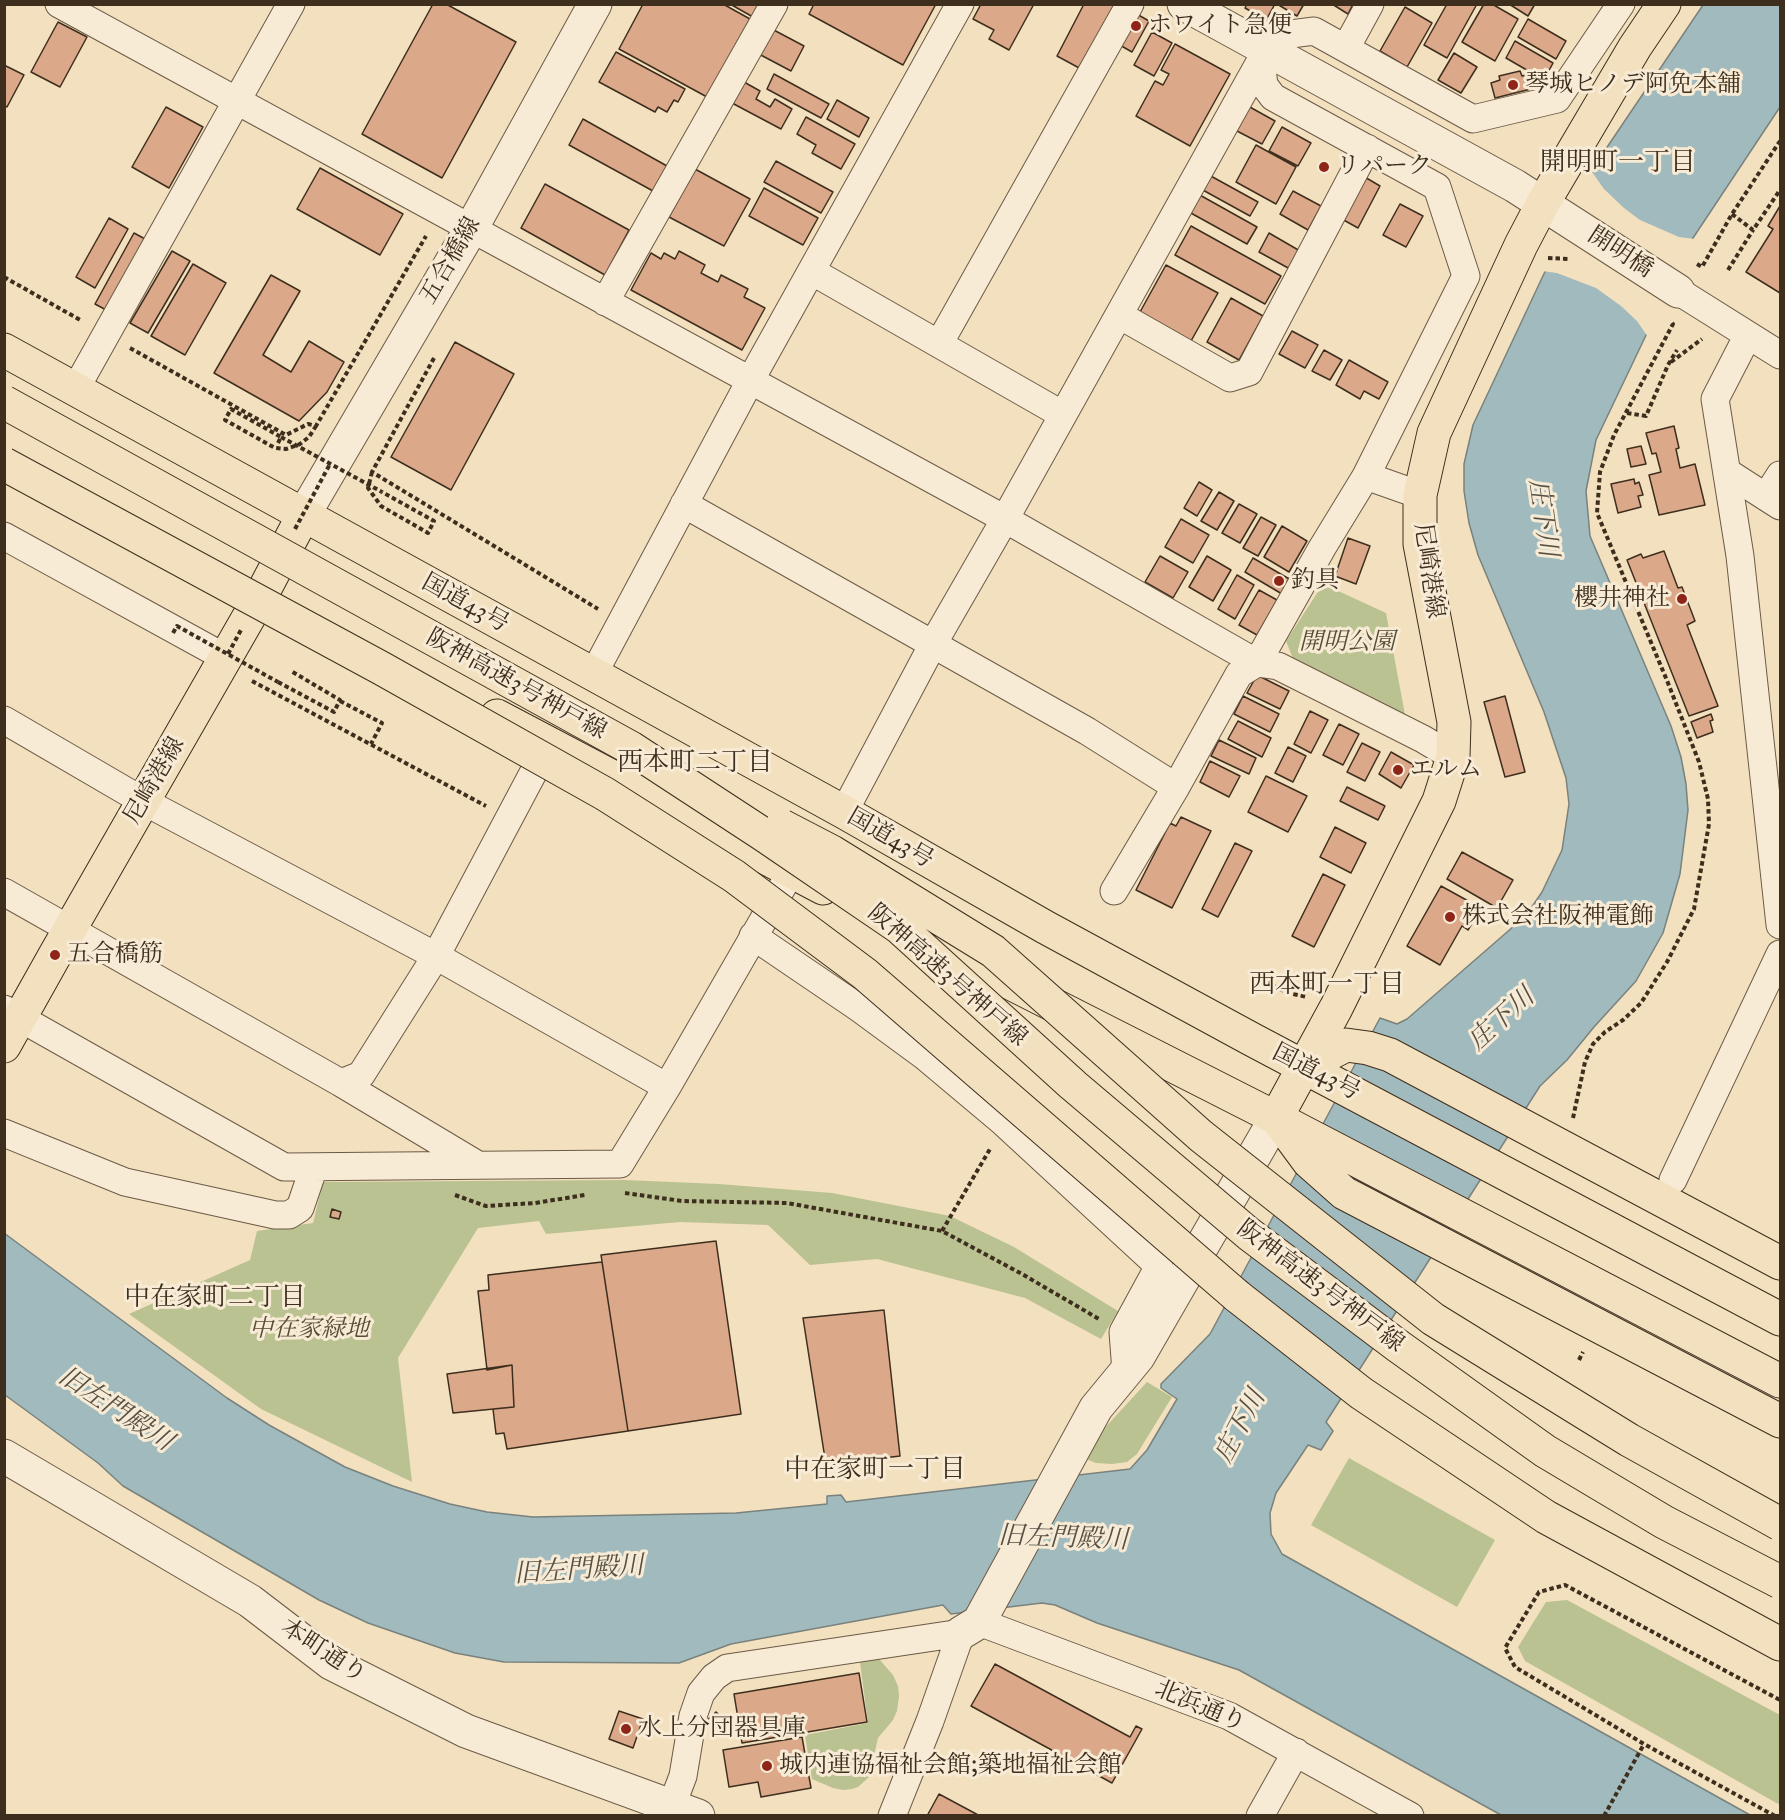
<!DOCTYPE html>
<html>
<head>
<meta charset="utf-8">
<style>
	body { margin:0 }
	#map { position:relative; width:1785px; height:1820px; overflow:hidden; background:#f3e0bf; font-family:"IM FELL Great Primer",serif }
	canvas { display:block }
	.frame { position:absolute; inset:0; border:6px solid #3e2e1d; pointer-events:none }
</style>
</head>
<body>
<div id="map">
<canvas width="1785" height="1820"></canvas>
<div class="frame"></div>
</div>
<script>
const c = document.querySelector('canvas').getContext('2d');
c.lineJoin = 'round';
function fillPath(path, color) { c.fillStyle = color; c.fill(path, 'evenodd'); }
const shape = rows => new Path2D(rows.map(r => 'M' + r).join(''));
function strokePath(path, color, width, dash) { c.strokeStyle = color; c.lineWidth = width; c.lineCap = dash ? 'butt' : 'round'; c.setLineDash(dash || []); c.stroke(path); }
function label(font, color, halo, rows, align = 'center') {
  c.font = font + ' "IM FELL Great Primer","Noto Serif JP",serif'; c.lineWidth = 6; c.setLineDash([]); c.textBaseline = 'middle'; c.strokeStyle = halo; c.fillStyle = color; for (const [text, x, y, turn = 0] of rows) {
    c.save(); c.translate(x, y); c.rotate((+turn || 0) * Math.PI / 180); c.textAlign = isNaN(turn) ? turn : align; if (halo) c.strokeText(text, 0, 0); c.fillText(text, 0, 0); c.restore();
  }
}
const green = shape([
	[1323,584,1386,613,1406,720,1295,664,1286,641],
	[624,1180,719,1184,832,1193,950,1216,1014,1247,1118,1311,1101,1339,1025,1298,877,1259,810,1265,768,1225,680,1222,546,1234,539,1221,478,1228,398,1358,412,1482,261,1409,129,1314,250,1260,257,1231,313,1223,323,1182],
	[1147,1382,1172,1397,1137,1454,1127,1462,1112,1464,1096,1463,1086,1459,1101,1432],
	[1349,1458,1495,1540,1457,1607,1311,1525],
	[1567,1600,1780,1715,1780,1805,1525,1661,1518,1647,1546,1602],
	[879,1659,893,1675,898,1686,899,1696,897,1711,893,1720,878,1738,869,1777,858,1787,852,1789,843,1790,833,1788,812,1779,805,1735,868,1723,860,1662]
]);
const water = shape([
	[1703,5,1780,5,1780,107,1691,241,1596,440,1586,491,1590,536,1671,726,1681,757,1686,784,1688,810,1680,874,1663,933,1636,981,1594,1027,1567,1060,1540,1086,1326,1422,1333,1431,1321,1450,1308,1445,1276,1493,1270,1513,1271,1534,1282,1554,1750,1815,1501,1815,1239,1670,1097,1623,1055,1605,1042,1603,951,1614,943,1605,731,1644,679,1663,504,1662,455,1653,368,1623,319,1600,123,1486,98,1463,5,1395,4,1233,227,1398,269,1425,345,1467,393,1486,450,1504,487,1512,533,1517,736,1513,827,1504,827,1496,841,1495,846,1502,1130,1469,1147,1450,1177,1399,1161,1388,1161,1384,1210,1334,1380,1018,1397,1024,1407,1019,1514,926,1529,911,1542,892,1562,850,1569,804,1566,778,1544,712,1478,555,1469,523,1464,491,1464,464,1473,425,1595,165,1703,5]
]);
const pier = shape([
	[1590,169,1604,189,1624,208,1640,220,1679,237,1695,239,1648,337,1637,321,1621,306,1596,288,1557,273,1542,271]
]);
const building = shape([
	[433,4,446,4,516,42,442,178,362,134,433,4],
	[643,4,723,4,750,19,707,97,619,49,643,4],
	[730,4,760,4,753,17,730,4],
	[814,4,936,4,903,65,809,14,814,4],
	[981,4,1034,4,1009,50,989,39,994,30,973,19,981,4],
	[1084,4,1116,4,1081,69,1057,56,1084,4],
	[1247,4,1275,4,1266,20,1245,8,1247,4],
	[1277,4,1304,4,1297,16,1277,4],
	[1332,4,1353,4,1348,14,1332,4],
	[1447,4,1477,4,1447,58,1424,45,1447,4],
	[1484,4,1492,4,1518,19,1495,61,1462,42,1484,4],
	[1509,4,1535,4,1528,16,1509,4],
	[1405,7,1432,23,1407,67,1380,51,1405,7],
	[1135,13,1149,21,1132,52,1118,44,1135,13],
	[1528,19,1566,41,1556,59,1518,37,1528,19],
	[58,22,87,37,60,87,31,72,58,22],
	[770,28,804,46,791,71,757,53,770,28],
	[1152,32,1172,43,1154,76,1134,65,1152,32],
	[1515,41,1553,63,1544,80,1506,58,1515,41],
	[1175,44,1230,74,1190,146,1136,116,1155,81,1163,85,1169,74,1161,70,1175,44],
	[616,52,685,89,678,102,674,100,667,112,658,107,655,112,599,82,616,52],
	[1454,53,1477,67,1461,93,1438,80,1454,53],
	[4,65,24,75,7,107,4,105,4,65],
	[1520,71,1522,76,1531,74,1535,88,1495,98,1491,83,1500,80,1499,76,1520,71],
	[774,74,829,104,821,118,767,89,774,74],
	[744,82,760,91,756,99,770,107,775,99,792,109,781,129,732,103,744,82],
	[837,100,869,118,859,137,827,119,837,100],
	[1248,106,1275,121,1262,144,1235,130,1248,106],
	[166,107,203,127,169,188,132,167,166,107],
	[806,117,855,144,841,169,812,153,816,145,797,134,806,117],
	[583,119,667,166,653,191,569,145,583,119],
	[1282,127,1311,143,1298,166,1269,151,1282,127],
	[1256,145,1296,167,1276,204,1236,182,1256,145],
	[776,161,833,192,821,213,764,182,776,161],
	[320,168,403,214,380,255,297,209,320,168],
	[695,169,750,199,724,246,669,217,695,169],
	[1209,175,1258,202,1250,216,1201,189,1209,175],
	[1363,176,1380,186,1358,228,1340,218,1363,176],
	[545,184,629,230,605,275,521,228,545,184],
	[764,188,818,218,803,245,749,216,764,188],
	[1293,191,1321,206,1308,230,1280,214,1293,191],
	[1198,194,1257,227,1247,244,1189,212,1198,194],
	[1400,204,1423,216,1406,247,1383,235,1400,204],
	[1780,206,1780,293,1746,272,1773,229,1768,226,1780,206],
	[109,218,128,229,95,288,76,277,109,218],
	[1191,226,1281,276,1265,304,1175,255,1191,226],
	[134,233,147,240,108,311,95,304,134,233],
	[1269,233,1300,251,1290,269,1259,252,1269,233],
	[172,251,190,261,148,333,130,323,172,251],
	[679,251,705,265,701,273,718,282,721,275,748,289,744,297,765,308,742,350,631,290,651,253,661,259,664,253,675,259,679,251],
	[193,264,226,283,185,355,151,336,193,264],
	[1166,265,1218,293,1191,341,1140,312,1166,265],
	[271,275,300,291,263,355,291,372,309,341,344,362,327,392,299,421,214,373,271,275],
	[1231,298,1263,316,1239,360,1207,342,1231,298],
	[1292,331,1318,345,1305,368,1279,354,1292,331],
	[455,342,514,374,451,490,391,457,455,342],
	[1324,350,1342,360,1330,380,1312,371,1324,350],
	[1349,360,1388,382,1379,399,1364,391,1360,399,1336,385,1349,360],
	[1674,426,1679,448,1676,449,1680,468,1695,464,1705,505,1659,515,1649,475,1661,472,1656,453,1652,454,1646,433,1674,426],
	[1641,446,1646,464,1631,467,1627,449,1641,446],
	[1634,479,1635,484,1639,482,1643,495,1638,496,1641,507,1618,513,1611,484,1634,479],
	[1199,482,1212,490,1197,516,1184,508,1199,482],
	[1219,492,1234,501,1217,530,1201,521,1219,492],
	[1239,504,1257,514,1240,543,1222,533,1239,504],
	[1261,517,1276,525,1258,556,1243,548,1261,517],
	[1181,519,1209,535,1193,563,1165,547,1181,519],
	[1282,526,1307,541,1289,572,1264,557,1282,526],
	[1348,538,1370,546,1356,584,1335,576,1348,538],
	[1664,551,1678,588,1682,587,1695,621,1687,625,1718,706,1689,716,1627,560,1641,554,1643,558,1664,551],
	[1160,556,1188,572,1173,598,1145,582,1160,556],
	[1207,556,1231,570,1213,601,1189,587,1207,556],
	[1253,558,1291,580,1282,594,1245,572,1253,558],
	[1237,575,1254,585,1235,619,1218,609,1237,575],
	[1259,590,1277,600,1257,635,1239,625,1259,590],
	[1257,675,1289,691,1280,709,1247,693,1257,675],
	[1243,696,1279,714,1270,732,1234,714,1243,696],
	[1505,696,1525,772,1505,777,1484,702,1505,696],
	[1310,711,1328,720,1311,753,1294,744,1310,711],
	[1711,714,1713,720,1710,721,1713,732,1697,738,1691,722,1711,714],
	[1238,721,1271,738,1262,757,1228,739,1238,721],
	[1339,724,1359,734,1343,765,1323,755,1339,724],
	[1219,740,1256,758,1249,774,1211,756,1219,740],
	[1362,743,1380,752,1365,781,1347,772,1362,743],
	[1288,747,1306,756,1293,782,1275,773,1288,747],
	[1391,752,1414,765,1401,788,1379,774,1391,752],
	[1210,761,1240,776,1229,797,1200,782,1210,761],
	[1266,776,1307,796,1288,832,1248,812,1266,776],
	[1347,787,1385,806,1378,820,1340,801,1347,787],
	[1181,817,1211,831,1172,908,1136,890,1170,823,1176,826,1181,817],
	[1335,827,1366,843,1351,873,1320,857,1335,827],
	[1235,843,1252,851,1218,917,1202,909,1235,843],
	[1462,852,1513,880,1497,908,1447,879,1462,852],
	[1323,874,1345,885,1314,947,1292,936,1323,874],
	[1441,886,1481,908,1468,930,1462,926,1440,965,1407,946,1441,886],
	[332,1209,341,1212,339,1219,330,1217,332,1209],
	[716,1241,741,1414,628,1431,601,1255,716,1241],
	[602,1262,628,1431,507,1449,504,1433,496,1434,493,1409,514,1407,512,1365,487,1370,478,1291,489,1290,488,1275,602,1262],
	[884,1310,900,1456,826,1465,803,1318,884,1310],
	[512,1365,514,1407,453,1413,447,1374,512,1365],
	[995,1664,1130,1737,1136,1726,1142,1729,1112,1783,971,1706,995,1664],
	[859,1673,867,1722,742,1743,734,1694,859,1673],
	[619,1711,643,1719,633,1748,609,1739,619,1711],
	[716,1712,728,1723,717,1734,705,1722,716,1712],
	[802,1737,811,1788,761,1797,758,1782,729,1787,723,1750,802,1737],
	[939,1794,980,1816,927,1816,939,1794]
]);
const path = shape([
	[1732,214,1753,230,1780,190],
	[1548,258,1570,259],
	[1697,264,1702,267,1732,214,1780,141],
	[1728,270,1753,230],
	[4,277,82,321],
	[130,348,286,435,308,424,316,426,426,236],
	[434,358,372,472,598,609],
	[1671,362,1702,339],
	[1627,413,1646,416,1668,365,1677,350],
	[278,443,281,437,231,409,225,420,275,448,286,449,300,444,309,437,316,426],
	[372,472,368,488,381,506,428,533,434,521,382,492],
	[252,681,486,806],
	[278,682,334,712,340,700,291,671],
	[340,701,382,723,371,744],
	[1266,982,1288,993,1307,997],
	[1573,1118,1585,1062,1593,1044,1605,1032,1623,1020,1641,1003,1667,962,1694,909,1709,824,1708,799,1699,762,1668,683,1597,513,1600,472,1614,435,1673,324,1670,322],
	[625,1193,682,1201,787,1203,942,1231,1022,1274,1099,1319],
	[455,1195,486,1206,535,1203,585,1195],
	[942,1231,990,1149],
	[1579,1360,1583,1352],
	[1604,1816,1644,1744],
	[1775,1816,1644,1744,1515,1667,1505,1648,1539,1592,1565,1585,1780,1700]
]);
const minor = shape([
	[59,4,1005,519,1257,663,1278,666,1423,739,1453,757],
	[1346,48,1370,4],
	[813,272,1063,415],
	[1678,291,1780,355],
	[605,302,774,4],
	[1119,315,1230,378,1249,372,1367,148],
	[1748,335,1715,399,1740,556,1780,925],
	[939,344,1130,4],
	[75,390,291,4],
	[1727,472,1780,506],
	[1366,476,1420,495],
	[1766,497,1780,475],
	[684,504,1087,731,1176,787],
	[4,536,226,658],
	[593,675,750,381,960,4],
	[4,720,143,801,436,956,667,1087,791,872],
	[844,812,933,644,1005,519,1266,51,1283,35,1314,31,1473,119,1557,99,1621,4],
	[1114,891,1176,787,1239,674,1257,663,1322,548,1366,476,1466,276,1437,187,1273,97,1264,85,1261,60],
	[4,892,341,1083,361,1075,436,956,549,743],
	[753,936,859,1008,923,1055,1004,1123,1159,1266,1123,1332,1126,1372],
	[4,1009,284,1167,620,1164,667,1087],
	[341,1083,478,1165],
	[4,1133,125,1182,275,1215,289,1215,300,1208,314,1167],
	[1673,1180,1780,954],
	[979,1622,1229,1716,1410,1816],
	[672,1805,683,1776,693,1716,701,1693,714,1677,727,1668,961,1633,930,1721,892,1816],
	[1260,1816,1296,1752]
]);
const tertiary = shape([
	[1184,4,1515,186,1678,291],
	[303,516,471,229,595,4],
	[4,1456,250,1601,331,1663,466,1731,698,1816],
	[961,1633,979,1622,1096,1408,1138,1357,1276,1118]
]);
const primary = shape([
	[4,1046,55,955,262,594,303,516],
	[1276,1118,1336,1008,1439,801,1453,757,1454,722,1420,544,1420,495,1434,433,1521,245,1543,203,1635,47,1664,4]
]);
const trunk = shape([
	[4,350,844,812,1045,927,1253,1040,1780,1319],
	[497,716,823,888],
	[914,934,1276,1118,1780,1381],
	[1305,1066,1346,1045,1368,1048,1390,1055,1780,1263],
	[1281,1124,1309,1162,1344,1193,1780,1421]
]);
const motorway = shape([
	[1237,1296,1361,1393,1546,1517,1780,1644]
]);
const pathBridge = shape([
	[281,437,382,492],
	[295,529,330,464],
	[173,633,177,626,278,682],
	[228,654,242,628]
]);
const motorwayBridge = shape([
	[4,402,631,748,764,835,899,927,1073,1085,1249,1234,1398,1346,1545,1451,1664,1522,1780,1582],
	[4,464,381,668,605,794,734,876,865,974,1237,1296],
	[782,826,832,852,993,951,1201,1136,1433,1319,1629,1440,1780,1524]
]);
const markers = [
	[1136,26,6,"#8f2418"],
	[1513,85,6,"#8f2418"],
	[1324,167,6,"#8f2418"],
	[1279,581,6,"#8f2418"],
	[1682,599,6,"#8f2418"],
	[1398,770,6,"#8f2418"],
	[1450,917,6,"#8f2418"],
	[55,955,6,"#8f2418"],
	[626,1729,6,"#8f2418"],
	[767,1766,6,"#8f2418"]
];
const poiNames = [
	["ホワイト急便",1148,26],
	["琴城ヒノデ阿免本舗",1525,85],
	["リパーク",1336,167],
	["釣具",1291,581],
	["櫻井神社",1670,599,"right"],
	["エルム",1410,770],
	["株式会社阪神電飾",1462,917],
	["五合橋筋",67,955],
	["水上分団器具庫",638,1729],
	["城内連協福祉会館;築地福祉会館",779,1766]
];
const streetNames = [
	["開明橋",1620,253,33],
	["五合橋線",451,261,-60],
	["尼崎港線",1428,571,82],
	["国道43号",465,604,29],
	["阪神高速3号神戸線",516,685,29],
	["尼崎港線",155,781,-60],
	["国道43号",890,839,30],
	["阪神高速3号神戸線",947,976,41],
	["国道43号",1316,1073,27],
	["阪神高速3号神戸線",1320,1287,37],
	["本町通り",323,1652,33],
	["北浜通り",1200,1707,23]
];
const parkNames = [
	["開明公園",1347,643],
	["中在家緑地",309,1330]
];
const neighbourhoodNames = [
	["開明町一丁目",1618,164],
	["西本町二丁目",695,764],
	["西本町一丁目",1327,986],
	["中在家町二丁目",215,1299],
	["中在家町一丁目",875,1471]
];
const waterNames = [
	["庄下川",1542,518,82],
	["庄下川",1502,1020,-42],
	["旧左門殿川",115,1410,33],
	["庄下川",1241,1427,-62],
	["旧左門殿川",1063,1539,2],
	["旧左門殿川",579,1571,-4]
];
fillPath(green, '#bac292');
fillPath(water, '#a1babd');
strokePath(water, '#79827d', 1.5);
fillPath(pier, '#f3e0bf');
fillPath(building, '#dba88a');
strokePath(building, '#3e2e1d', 1.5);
strokePath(minor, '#6b5a46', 29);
strokePath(tertiary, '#6b5a46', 35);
strokePath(primary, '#3e2e1d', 35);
strokePath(trunk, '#3e2e1d', 35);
strokePath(motorway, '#3e2e1d', 35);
strokePath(path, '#3e2e1d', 4, [4.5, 3]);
strokePath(minor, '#f7ebd5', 27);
strokePath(tertiary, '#f7ebd5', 33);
strokePath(primary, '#f3e0bf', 33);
strokePath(trunk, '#f3e0bf', 33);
strokePath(motorway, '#f3e0bf', 33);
strokePath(motorwayBridge, '#3e2e1d', 35, []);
strokePath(pathBridge, '#3e2e1d', 4, [4.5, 3]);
strokePath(motorwayBridge, '#f3e0bf', 33);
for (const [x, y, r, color] of markers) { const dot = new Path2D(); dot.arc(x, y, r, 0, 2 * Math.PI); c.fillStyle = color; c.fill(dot); strokePath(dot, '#f7ebd5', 2); }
label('24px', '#3e2e1d', '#f7ebd5', poiNames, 'left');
label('24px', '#3e2e1d', '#f7ebd5', streetNames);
label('italic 24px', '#574c34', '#f7ebd5', parkNames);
label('26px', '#3e2e1d', '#f7ebd5', neighbourhoodNames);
label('italic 26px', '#575145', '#f7ebd5', waterNames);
</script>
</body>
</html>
